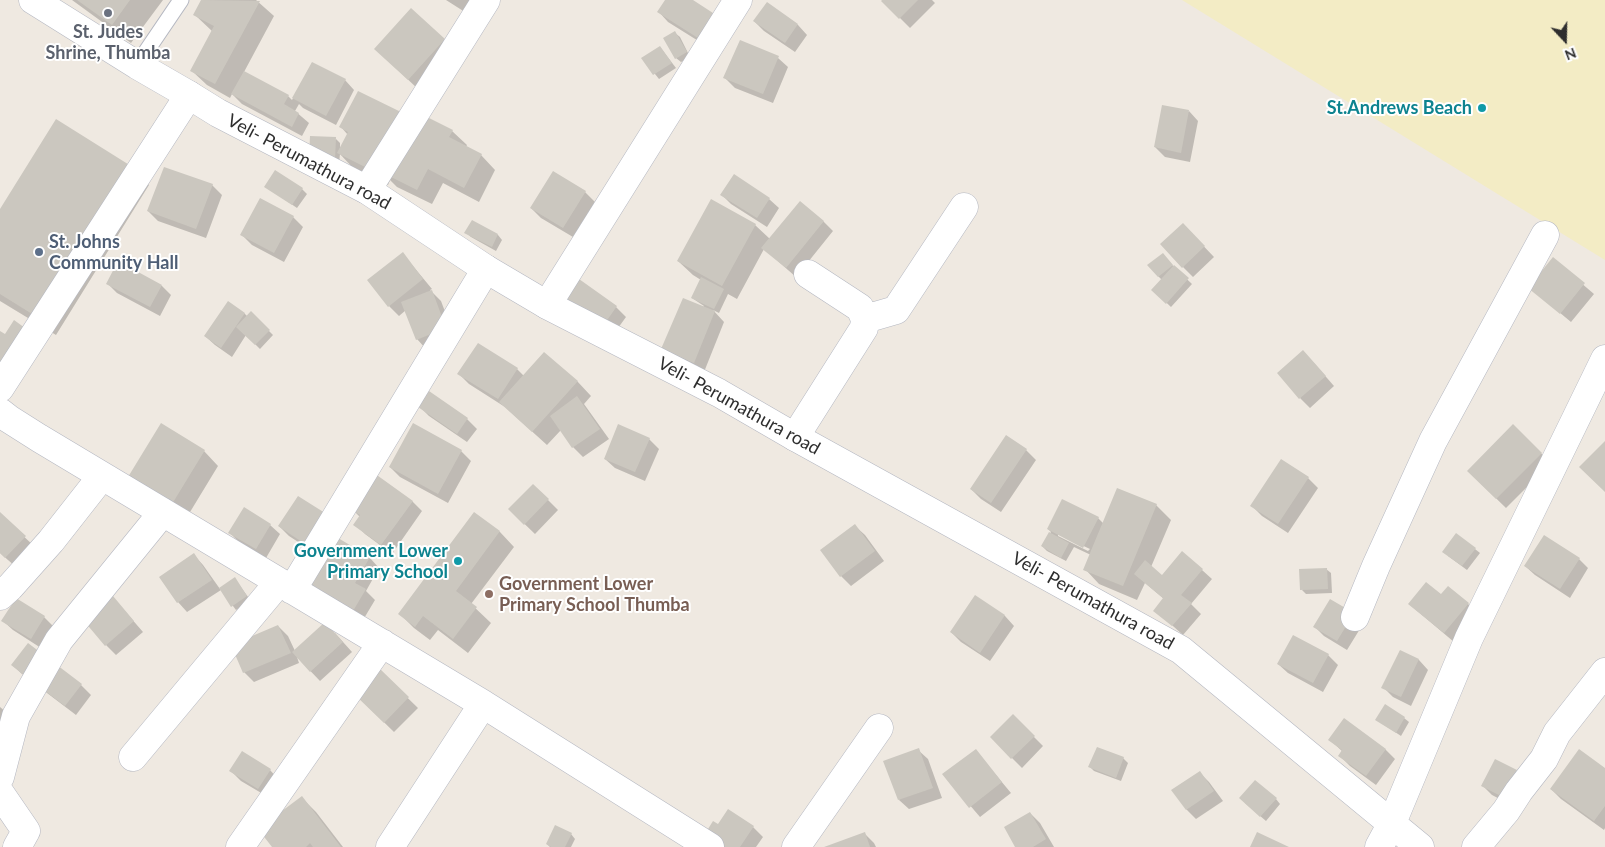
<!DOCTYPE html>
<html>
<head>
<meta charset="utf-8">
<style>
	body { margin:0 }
	#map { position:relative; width:1605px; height:847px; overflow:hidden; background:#efe9e1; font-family:Lato,sans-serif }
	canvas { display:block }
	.north { position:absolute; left:1540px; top:15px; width:50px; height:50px; -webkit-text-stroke:4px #fff; paint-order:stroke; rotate:159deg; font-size:14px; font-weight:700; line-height:20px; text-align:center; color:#2e2e2e }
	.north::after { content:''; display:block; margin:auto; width:18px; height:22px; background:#2e2e2e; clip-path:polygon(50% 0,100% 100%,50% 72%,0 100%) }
</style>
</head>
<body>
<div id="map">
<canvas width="1605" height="847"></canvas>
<div class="north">N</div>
</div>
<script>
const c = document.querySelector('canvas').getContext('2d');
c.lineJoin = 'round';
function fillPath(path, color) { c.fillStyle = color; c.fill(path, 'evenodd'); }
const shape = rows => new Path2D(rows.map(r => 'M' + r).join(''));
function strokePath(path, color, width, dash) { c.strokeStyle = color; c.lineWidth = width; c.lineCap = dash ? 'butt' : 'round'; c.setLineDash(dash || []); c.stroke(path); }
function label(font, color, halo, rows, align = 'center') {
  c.font = font + ' Lato,sans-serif'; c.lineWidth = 4; c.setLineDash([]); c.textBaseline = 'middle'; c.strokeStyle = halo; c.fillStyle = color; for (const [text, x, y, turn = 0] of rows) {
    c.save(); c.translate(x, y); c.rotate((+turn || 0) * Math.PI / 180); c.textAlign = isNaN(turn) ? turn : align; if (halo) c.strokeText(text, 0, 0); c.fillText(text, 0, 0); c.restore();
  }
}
const sand = shape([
	[1182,0,1605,0,1605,260,1535,217]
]);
const shadow = shape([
	[72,0,163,0,131,43],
	[203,0,256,0,274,16,244,72,288,96,292,100,312,63,345,80,354,90,336,125,303,108,299,104,295,111,309,123,302,136,242,104,232,94,230,98,207,85,192,71,213,32,195,15],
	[446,0,477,0,468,14],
	[666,0,690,0,713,14,722,24,708,47,668,22,659,12],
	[884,0,932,0,935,3,910,28,883,1],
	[767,3,798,25,807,35,795,52,764,31,754,21],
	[411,10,454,50,418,89,385,58],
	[675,33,680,37,690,57,681,62,676,58],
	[660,47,676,68,659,79,643,59],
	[778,58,788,67,773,103,735,88,725,78],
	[1189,111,1198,121,1190,162,1165,157,1155,147],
	[402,114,452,131,467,145,466,147,481,155,495,170,479,202,443,183,432,204,397,187,390,180,388,185,353,168,340,154,339,163,315,162,336,139,340,143,340,151,348,135,341,127],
	[130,167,149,185,56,335,0,301,0,211],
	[212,185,222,195,206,238,158,221,148,211],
	[265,186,302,189,307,194,297,208],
	[585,192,595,202,573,237,541,218,531,208],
	[722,195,769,199,779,208,767,227,731,204],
	[293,217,303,227,284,262,252,245,242,235],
	[823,221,833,231,796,277,764,249,737,299,728,294,719,313,713,310,724,322,704,372,663,349,704,306,692,298,701,280,693,275,678,261,755,225,770,239],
	[472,222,498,235,502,240,496,251,471,237,466,233],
	[1193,235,1214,257,1193,277,1183,267],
	[403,254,432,289,430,290,441,301,455,338,426,349,417,339,406,310,399,316,389,306],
	[1167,259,1174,267,1192,284,1171,307,1153,290,1162,280,1158,276],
	[1553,259,1594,294,1571,322,1529,287],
	[579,281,616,307,626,317,613,335],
	[108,284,162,286,171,295,160,316,117,293],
	[244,313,248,317,251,313,273,335,260,349,246,335,232,357,215,345,205,336],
	[1313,362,1334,386,1310,408,1300,398],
	[517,369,524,376,577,381,591,396,584,404,609,439,583,457,573,447,561,430,547,445,505,407,469,384,459,374],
	[420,407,467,419,477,429,467,442,429,416],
	[1513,426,1551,463,1506,508,1468,471],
	[1007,437,1026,450,1036,460,1001,512,981,499,971,489],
	[649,439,659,449,645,481,615,468,605,459],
	[204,451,218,466,187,517,144,492],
	[461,451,471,461,448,503,400,477,390,467],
	[1308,478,1318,488,1288,533,1262,516,1252,506],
	[533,485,558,510,535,534,509,509],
	[298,497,315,553,289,536,279,526],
	[412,501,422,511,392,554,365,534,355,524,360,517,351,508],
	[1156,505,1171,520,1151,567,1162,576,1182,552,1212,579,1191,604,1201,614,1183,635,1155,610,1164,599,1145,583,1137,600,1099,584,1085,569,1091,555,1074,547,1066,561,1047,551,1042,546,1051,532,1048,529,1098,518,1104,524],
	[1058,534,1090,549,1088,551,1058,536],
	[474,513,500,532,514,547,471,604,491,623,468,653,438,630,430,640,414,628,400,614],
	[0,514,35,547,16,567,0,553],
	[270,525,280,534,266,558,240,543,230,533],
	[855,526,865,535,884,561,851,586,841,576],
	[333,537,370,558,379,568,366,591,375,600,363,620,316,592],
	[1475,549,1480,553,1467,570,1448,556],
	[194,555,203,565,220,589,235,579,251,601,236,610,221,590,187,612,178,602],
	[1579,559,1588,568,1570,598,1535,575,1525,566],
	[1326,569,1331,573,1332,593,1306,594,1302,590],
	[1441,596,1468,604,1478,613,1454,642,1409,604],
	[975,597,1005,616,1014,626,990,661,961,642,951,632],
	[117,602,143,632,116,655,106,645],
	[44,617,54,627,41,648,13,630,3,621],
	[1363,624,1347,650,1324,636,1315,627],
	[278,626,288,636,295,651,335,633,352,652,320,681,297,657,299,663,254,682,244,672],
	[1400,651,1419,660,1428,670,1411,706,1393,697,1383,687],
	[1328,655,1338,665,1323,692,1288,673,1278,664],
	[12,665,81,685,91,695,76,715,22,674],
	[379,670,418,708,394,732,355,694],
	[0,707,6,712,0,720],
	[1013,716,1043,746,1022,768,991,737],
	[1404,718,1409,722,1401,736,1377,720],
	[1330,740,1385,749,1395,759,1376,785,1350,766,1340,756,1343,752],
	[1097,748,1123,758,1128,763,1121,781,1094,771,1090,767],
	[918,750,928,759,942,798,909,809,899,800],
	[976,751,1011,793,980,817,944,775],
	[1495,761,1516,771,1526,781,1513,806,1492,795,1482,785],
	[1605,769,1605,828,1604,830,1561,799,1551,789],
	[270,770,279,780,268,797,241,781,231,771],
	[1200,773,1209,782,1223,801,1196,819,1187,810,1173,790],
	[302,798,316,812,343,847,274,847],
	[1276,799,1280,804,1266,821,1245,803],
	[1030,813,1040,823,1054,847,1017,847],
	[753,827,763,837,756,847,715,847],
	[864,833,874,843,876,847,827,847],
	[571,834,575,839,571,847,550,847,547,844]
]);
const building = shape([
	[77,0,130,0,112,25],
	[201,0,260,1,215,84,190,71,214,26,193,15],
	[665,0,693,0,713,13,698,38,657,12],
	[882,0,918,0,899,19,881,1],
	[767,2,798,24,785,43,753,21],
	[411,8,445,39,408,80,374,49],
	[675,31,687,52,675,59,663,38],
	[740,40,779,56,763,94,723,78],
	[660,46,672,63,653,75,641,58],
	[312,62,346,79,326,116,292,98],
	[244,71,289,95,284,104,299,113,292,127,231,94],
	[358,91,403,113,373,171,337,153,348,132,339,127],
	[1162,105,1189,110,1181,153,1154,147],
	[413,110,453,130,449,137,482,154,464,188,428,169,417,190,381,172],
	[56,119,131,166,37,317,0,294,0,209],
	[310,136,336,137,335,159,309,158],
	[164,167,213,184,196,229,147,211],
	[275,170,303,188,292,205,264,187],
	[553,171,586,191,563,228,530,208],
	[734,174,770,198,757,218,720,195],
	[260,198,294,216,274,253,240,235],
	[711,199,756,224,722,286,677,261],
	[800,201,824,221,786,268,761,248],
	[472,220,498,234,492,247,464,233],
	[1183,223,1205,246,1182,268,1160,244],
	[403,252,423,279,388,307,367,280],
	[1163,253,1173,265,1158,277,1147,265],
	[1553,257,1585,283,1560,314,1528,288],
	[118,261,162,285,150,307,106,284],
	[1174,265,1189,278,1166,304,1151,290],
	[701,277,724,289,714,309,691,298],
	[579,279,617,306,603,326,565,299],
	[432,290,446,328,416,340,401,302],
	[683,298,715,311,694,363,661,349],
	[228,301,245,313,221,348,204,336],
	[251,311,270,330,255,345,236,327],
	[14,320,25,328,0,367,0,331,5,334],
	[478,343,518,368,498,399,457,374],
	[1303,350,1326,376,1299,399,1277,373],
	[544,352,578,381,532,432,499,402],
	[429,391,468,418,457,434,418,407],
	[577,396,600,429,572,448,550,416],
	[161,423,205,450,172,504,128,477],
	[413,423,462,450,438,494,389,467],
	[618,424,650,438,635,472,604,459],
	[1513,424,1542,453,1496,499,1467,471],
	[1006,435,1027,449,991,503,970,489],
	[1605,441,1605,492,1579,467],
	[1281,459,1309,477,1278,524,1250,506],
	[374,473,413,501,381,545,353,525,360,515,349,508],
	[533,484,549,499,524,525,508,509],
	[1117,488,1157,504,1123,586,1083,570],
	[298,496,325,513,305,544,278,526],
	[1062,499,1099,517,1083,548,1047,529],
	[244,507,271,524,256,549,228,533],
	[0,512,26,536,5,558,0,553],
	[474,512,500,531,456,591,477,607,453,639,423,616,415,627,398,614],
	[855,524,875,551,840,577,820,550],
	[1049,532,1069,543,1061,558,1041,546],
	[1456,533,1476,548,1462,566,1442,552],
	[333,535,370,557,355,583,366,589,353,611,305,582],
	[1544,535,1580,558,1560,589,1524,566],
	[1182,551,1203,569,1181,595,1192,603,1172,626,1153,611,1163,598,1134,574,1145,560,1162,575],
	[194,553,212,580,177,603,159,577],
	[1327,568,1328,589,1300,590,1299,569],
	[235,577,247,596,231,607,219,588],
	[1426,582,1441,594,1448,586,1469,603,1444,633,1408,604],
	[108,590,134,621,105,646,79,615],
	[975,595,1005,615,980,653,950,632],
	[16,598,45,616,31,639,1,621],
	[1330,599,1354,613,1337,641,1313,627],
	[325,622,343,642,310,672,292,652],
	[278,625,291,653,243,673,231,645],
	[1293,635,1329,654,1313,683,1277,664],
	[28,643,82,684,65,706,11,665],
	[1400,650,1419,659,1401,697,1381,688],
	[379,668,409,697,384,723,354,694],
	[1385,704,1405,717,1396,733,1375,720],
	[1013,714,1035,736,1011,759,990,737],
	[1344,718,1386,749,1366,776,1338,756,1342,750,1328,740],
	[1097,747,1124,757,1116,778,1088,767],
	[919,748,933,788,898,800,883,761],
	[976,749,1002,782,969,808,942,774],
	[1579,749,1605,768,1605,806,1594,821,1550,789],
	[242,751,271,769,258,789,229,771],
	[1495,759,1517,770,1503,797,1481,786],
	[1200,771,1214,791,1186,810,1171,790],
	[1255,780,1277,798,1260,817,1239,798],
	[302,796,341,847,313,847,310,843,306,847,272,847,258,829],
	[728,809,754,826,740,847,719,847,703,837,713,821,718,824],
	[1030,812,1046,839,1033,847,1015,847,1004,827],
	[555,825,572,833,565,847,551,847,546,844],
	[865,832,870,847,824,847],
	[1257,832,1289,847,1250,847]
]);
const lane = shape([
	[137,65,181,0]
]);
const street = shape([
	[367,190,486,0],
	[547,305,738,0],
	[865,319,896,310,964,207],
	[0,388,189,95],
	[0,412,9,419,39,438,483,704,710,847],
	[795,437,864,328,865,319,860,308,808,274],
	[292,590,486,269],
	[0,596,10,587,51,541,102,476],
	[1355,617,1376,566,1433,441,1545,235],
	[133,757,279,582],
	[0,777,16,716,59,640,163,512],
	[0,793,26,831,17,847],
	[240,847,382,643],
	[390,847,483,704],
	[796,847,879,728],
	[1476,847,1506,811,1519,791,1544,759,1557,733,1605,672]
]);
const secondary = shape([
	[33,0,137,65,189,95,218,113,367,190,486,269,547,305,719,393,795,437,1181,650,1420,847],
	[1379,847,1392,823,1469,638,1605,359]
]);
const markers = [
	[108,13,5,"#6b7280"],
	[1482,108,5,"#0f9aa8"],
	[39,252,5,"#5c6f8a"],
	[458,561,5,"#0f9aa8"],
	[489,594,5,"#8d6e63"]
];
const worshipNames = [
	["St. Judes",108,32],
	["Shrine, Thumba",108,53]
];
const cultureNames = [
	["St.Andrews Beach",1472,108],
	["Government Lower",448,551],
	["Primary School",448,572]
];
const streetNames = [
	["Veli- Perumathura road",309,162,28],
	["Veli- Perumathura road",739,406,29],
	["Veli- Perumathura road",1093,601,29]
];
const serviceNames = [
	["St. Johns",49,242],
	["Community Hall",49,263]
];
const educationNames = [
	["Government Lower",499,584],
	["Primary School Thumba",499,605]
];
fillPath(sand, '#f3ecc5');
fillPath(shadow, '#0003');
fillPath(building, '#cbc7bf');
strokePath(lane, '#b4b7c1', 17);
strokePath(street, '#b4b7c1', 29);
strokePath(secondary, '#b4b7c1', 29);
strokePath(lane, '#fff', 15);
strokePath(street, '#fff', 28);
strokePath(secondary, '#fff', 28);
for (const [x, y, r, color] of markers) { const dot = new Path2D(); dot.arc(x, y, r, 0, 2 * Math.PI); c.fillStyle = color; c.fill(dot); strokePath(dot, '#fff', 2); }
label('bold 18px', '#5b616d', '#fff', worshipNames);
label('bold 18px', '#0d838f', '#fff', cultureNames, 'right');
label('18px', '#2e2e2e', '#fff', streetNames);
label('bold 18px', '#4e5e75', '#fff', serviceNames, 'left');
label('bold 18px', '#785e54', '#fff', educationNames, 'left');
</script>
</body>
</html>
